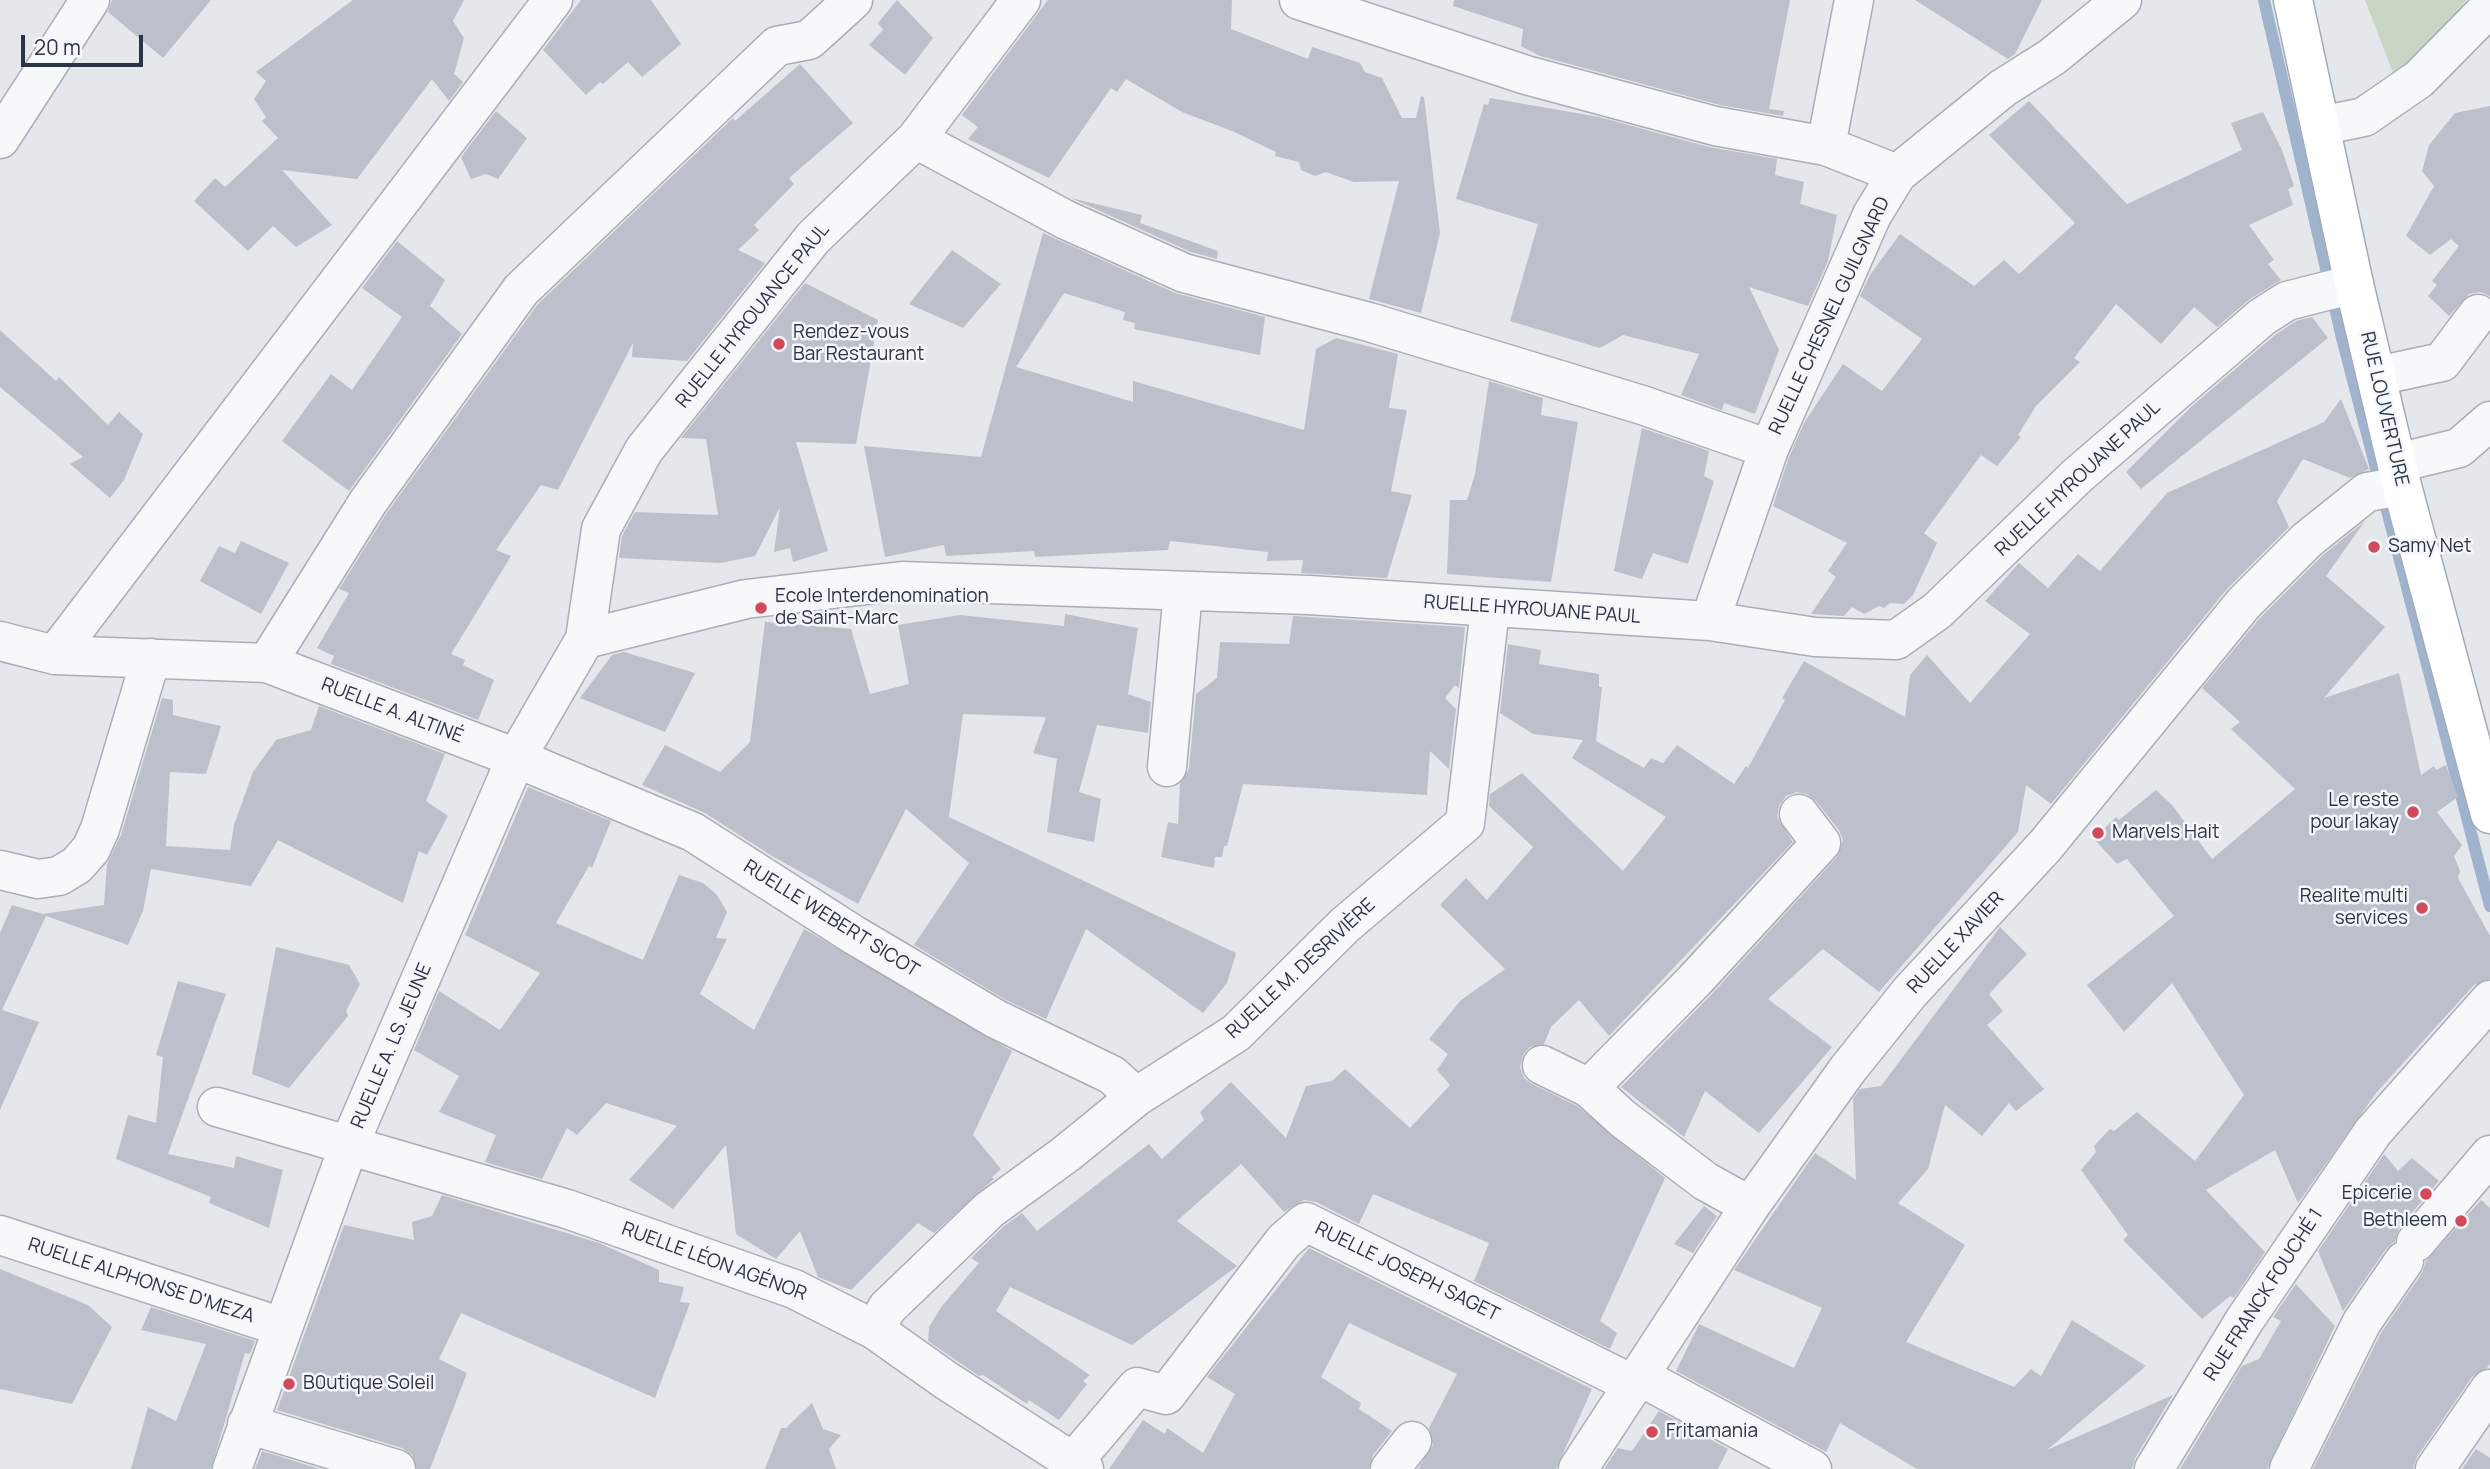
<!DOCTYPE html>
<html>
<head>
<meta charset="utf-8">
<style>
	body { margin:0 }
	#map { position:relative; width:2490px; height:1469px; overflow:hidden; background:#e4e7ec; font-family:Manrope,sans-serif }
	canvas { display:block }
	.scale { position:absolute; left:21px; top:35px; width:122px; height:32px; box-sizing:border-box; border:4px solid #2b3445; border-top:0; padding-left:9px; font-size:21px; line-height:24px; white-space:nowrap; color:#2b3445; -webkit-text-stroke:5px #f4f6f9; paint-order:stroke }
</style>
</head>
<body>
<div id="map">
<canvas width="2490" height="1469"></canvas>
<div class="scale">20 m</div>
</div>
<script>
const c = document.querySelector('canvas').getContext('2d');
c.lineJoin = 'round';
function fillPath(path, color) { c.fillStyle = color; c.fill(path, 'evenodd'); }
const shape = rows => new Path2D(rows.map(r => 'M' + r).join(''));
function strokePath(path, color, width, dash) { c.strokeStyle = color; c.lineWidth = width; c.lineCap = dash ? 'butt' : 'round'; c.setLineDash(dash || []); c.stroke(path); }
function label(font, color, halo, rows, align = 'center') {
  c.font = font + ' Manrope,sans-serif'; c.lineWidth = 5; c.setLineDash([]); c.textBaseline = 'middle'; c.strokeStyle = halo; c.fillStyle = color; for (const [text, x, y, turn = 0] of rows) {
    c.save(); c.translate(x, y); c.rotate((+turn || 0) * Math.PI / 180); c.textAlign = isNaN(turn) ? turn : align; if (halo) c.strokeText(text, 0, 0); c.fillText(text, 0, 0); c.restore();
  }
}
const green = shape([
	[2365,0,2467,0,2398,86]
]);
const stream = shape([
	[2264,0,2342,338,2490,906]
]);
const building = shape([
	[112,0,211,0,163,58,108,12],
	[353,0,464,0,453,21,464,38,454,74,463,82,449,101,432,79,357,179,282,170,332,225,296,247,273,226,248,251,194,201,215,178,225,187,278,138,262,121,266,117,254,99,266,81,256,72],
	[581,0,651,0,681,44,642,77,628,62,603,84,600,82,586,95,543,50],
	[897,0,933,38,905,75,869,45,883,30,878,23],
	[1048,0,1232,0,1231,29,1308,59,1312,47,1360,63,1365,72,1382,78,1402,118,1416,118,1421,96,1424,97,1440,233,1421,313,1369,299,1399,181,1354,182,1326,172,1315,176,1301,170,1299,162,1275,156,1276,152,1232,131,1182,112,1126,79,1117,92,1111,88,1049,178,968,139,978,127,962,115],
	[1454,0,1790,0,1769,109,1784,111,1783,116,1720,105,1540,56,1521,46,1523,29,1453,6],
	[1915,0,2042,0,2015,54,2008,59],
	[800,64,853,123,789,178,794,184,754,225,759,230,738,250,765,263,687,361,632,357,633,343,558,490,541,485,496,550,511,556,451,654,465,660,463,665,494,680,478,720,331,664,334,656,317,648,349,593,339,589,386,514,538,304,733,118,735,121],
	[1490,98,1599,117,1709,147,1777,159,1775,175,1804,182,1800,204,1837,215,1828,261,1808,306,1749,287,1779,350,1755,414,1724,403,1722,410,1681,395,1699,354,1623,335,1600,348,1510,321,1538,224,1456,199,1484,104,1488,105],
	[2029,101,2127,204,2242,150,2231,123,2263,112,2282,150,2294,186,2288,189,2293,205,2249,225,2274,260,2268,264,2281,280,2250,299,2217,327,2194,307,2161,344,2116,304,2074,358,2080,362,2036,406,2018,435,2021,437,1997,466,1981,455,1924,533,1937,543,1913,595,1904,604,1890,603,1884,608,1879,606,1864,614,1852,607,1844,616,1811,614,1836,577,1828,571,1847,543,1773,506,1789,457,1804,423,1843,364,1882,391,1922,339,1860,296,1870,275,1900,234,1974,286,2004,260,2019,274,2075,223,1989,135],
	[2490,106,2490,296,2480,292,2469,294,2449,316,2428,296,2437,285,2432,281,2459,246,2451,239,2430,255,2406,236,2434,186,2422,171,2429,145,2455,113],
	[496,111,527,138,498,179,486,174,471,179,461,157],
	[1071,198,1142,215,1140,223,1218,251,1217,259,1191,252],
	[1043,233,1175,293,1265,317,1260,355,1134,329,1135,323,1123,320,1125,312,1064,293,1016,367,1133,402,1133,381,1304,430,1316,349,1336,338,1398,354,1389,408,1407,410,1391,491,1412,495,1387,578,1301,573,1303,560,1267,561,1268,552,1170,541,1168,550,1035,557,1034,551,946,556,944,545,885,557,864,446,981,457],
	[397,241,445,280,430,306,462,334,349,491,282,441,331,374,352,390,402,317,362,288],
	[952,250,1001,284,963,328,909,304],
	[805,283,878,320,856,444,796,442,828,551,793,562,790,548,774,552,780,507,755,556,720,563,619,558,622,536,635,512,718,515,706,439,681,438],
	[2312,317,2328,338,2141,489,2126,472,2191,407,2275,335,2296,321],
	[0,330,56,381,59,377,108,425,119,412,143,434,124,480,110,498,70,464,83,457,0,387],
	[1489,381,1543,398,1541,415,1578,422,1551,582,1447,574,1450,500,1467,500,1475,474],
	[2341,399,2369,469,2350,478,2303,459,2277,501,2289,527,2227,589,2051,804,2026,785,2018,832,1879,992,1823,949,1768,999,1832,1047,1759,1133,1705,1091,1684,1137,1621,1087,1711,995,1837,857,1843,840,1839,830,1816,801,1807,794,1797,792,1786,796,1779,806,1777,817,1793,842,1609,1036,1579,1000,1551,1027,1544,1044,1530,1047,1523,1055,1520,1067,1524,1078,1532,1084,1577,1106,1665,1178,1600,1321,1617,1333,1610,1349,1474,1281,1489,1243,1373,1194,1359,1224,1316,1202,1304,1200,1284,1212,1241,1164,1177,1221,1237,1266,1132,1345,1010,1287,996,1311,1090,1375,1083,1381,1087,1384,1059,1420,1029,1400,1027,1404,983,1375,979,1376,928,1341,929,1327,942,1306,979,1263,971,1258,1003,1227,1022,1213,1037,1231,1149,1144,1162,1159,1204,1120,1200,1112,1231,1082,1286,1138,1306,1086,1332,1081,1345,1069,1410,1128,1450,1085,1437,1070,1448,1054,1429,1039,1461,1000,1505,969,1440,905,1466,878,1487,900,1533,847,1489,806,1490,794,1522,773,1623,871,1666,817,1572,758,1583,740,1533,734,1500,713,1508,644,1541,650,1539,664,1599,674,1599,687,1602,687,1596,741,1644,768,1651,758,1663,763,1677,745,1734,784,1746,766,1748,768,1785,700,1782,698,1804,661,1905,717,1910,675,1927,655,1970,703,2030,634,1985,601,2019,563,2048,588,2078,554,2100,571,2167,493,2324,422],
	[1642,428,1709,451,1704,476,1714,481,1688,564,1653,553,1642,579,1614,571],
	[2365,521,2326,576,2385,627,2324,698,2399,673,2421,775,2434,766,2436,770,2446,765,2458,797,2437,812,2462,845,2454,856,2460,871,2458,878,2490,936,2490,979,2474,985,2376,1093,2298,1203,2275,1150,2206,1190,2265,1252,2234,1298,2230,1296,2202,1319,2123,1240,2128,1235,2081,1170,2096,1152,2094,1146,2110,1129,2114,1131,2137,1112,2195,1161,2244,1095,2172,983,2124,1032,2087,985,2174,916,2127,859,2117,864,2094,839,2116,817,2119,820,2156,790,2172,805,2212,859,2295,789,2231,729,2240,722,2202,688,2260,618,2322,556],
	[241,541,289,563,261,614,200,581,219,546,235,553],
	[1065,614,1138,628,1128,694,1151,702,1148,733,1097,725,1079,792,1101,799,1094,842,1047,832,1057,759,1033,753,1046,717,963,714,949,817,1236,953,1227,983,1203,1013,1086,929,1046,1019,1006,1000,914,945,969,863,906,809,858,904,772,856,705,813,642,785,665,745,720,772,750,742,765,622,851,629,870,694,909,684,898,625,960,615,1064,626],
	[1293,616,1465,627,1459,688,1455,685,1445,698,1456,709,1449,769,1430,751,1427,795,1243,784,1227,846,1224,846,1222,857,1215,857,1214,868,1161,857,1168,822,1178,824,1180,784,1189,769,1196,694,1217,678,1220,642,1289,644],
	[624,652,695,673,665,732,580,698,612,655],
	[162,698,173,700,173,715,221,726,206,774,170,772,166,846,230,850,234,825,253,772,276,740,311,730,319,706,445,754,426,801,448,816,427,855,419,851,403,903,278,840,251,886,151,869,143,911,128,945,46,916,2,1010,39,1022,0,1110,0,933,12,905,43,914,104,905,107,864,121,835],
	[528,787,611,821,592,868,589,866,556,923,643,960,679,875,703,883,717,895,727,912,716,938,727,939,700,994,754,1030,804,929,1012,1051,973,1135,1001,1169,992,1177,994,1179,934,1233,918,1223,851,1290,818,1277,800,1231,776,1259,736,1234,726,1145,673,1209,629,1180,677,1126,606,1103,577,1135,567,1128,542,1179,485,1162,496,1135,439,1112,459,1076,414,1050,439,991,500,1030,540,973,465,935],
	[2000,927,2027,954,1989,994,2003,1011,1987,1025,2044,1089,2016,1111,2009,1103,1982,1136,1945,1105,1928,1169,1898,1203,1965,1245,1906,1342,2014,1387,2031,1369,2041,1376,2072,1320,2146,1366,2047,1450,2173,1395,2135,1458,2132,1469,1917,1469,1840,1423,1826,1452,1676,1371,1699,1324,1794,1368,1822,1308,1734,1270,1815,1153,1856,1180,1853,1099,1860,1089,1881,1086],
	[276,947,349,965,360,984,346,1011,348,1016,289,1088,252,1074],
	[178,981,226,994,168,1154,234,1168,236,1156,283,1170,269,1228,209,1203,211,1197,116,1159,128,1115,156,1123,163,1057,156,1055],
	[2384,1154,2398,1171,2412,1158,2439,1181,2399,1228,2395,1241,2386,1249,2343,1311,2318,1251],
	[442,1195,599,1243,659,1270,659,1282,684,1287,680,1302,690,1303,655,1398,461,1313,439,1359,467,1373,430,1469,417,1469,412,1455,402,1448,277,1410,344,1225,414,1240,412,1222,432,1216],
	[2481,1200,2490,1208,2490,1364,2487,1368,2472,1377,2417,1457,2413,1469,2313,1469,2381,1333,2422,1273,2426,1261],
	[1704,1206,1717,1216,1693,1253,1674,1244],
	[1309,1248,1592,1389,1556,1469,1418,1469,1433,1445,1429,1428,1457,1374,1349,1323,1321,1377,1361,1403,1359,1409,1392,1431,1373,1455,1369,1469,1109,1469,1143,1420,1165,1434,1167,1428,1203,1453,1235,1394,1207,1377],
	[0,1269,88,1305,112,1327,72,1404,0,1389],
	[2296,1284,2335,1326,2267,1469,2180,1469,2242,1366,2259,1359,2281,1321,2273,1317],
	[151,1307,255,1341,250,1354,245,1353,211,1469,131,1469,148,1407,176,1421,206,1344,141,1330],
	[812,1403,823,1429,841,1435,829,1449,836,1469,765,1469,781,1428,786,1428],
	[1659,1411,1728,1449,1718,1469,1604,1469,1618,1448,1632,1451],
	[2476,1449,2490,1458,2490,1469,2462,1469],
	[262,1451,320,1469,255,1469]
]);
const minor = shape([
	[1299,0,1526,75,1715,126,1826,146,1897,174],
	[2320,126,2364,117,2419,79,2490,7],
	[0,139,90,0],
	[916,139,1066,220,1184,273,1369,322,1642,405,1769,449],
	[1826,146,1854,0],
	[2377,376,2442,362,2478,314],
	[2397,463,2459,448,2490,421],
	[1710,621,1769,449,1872,215,1897,174,2003,88,2052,57,2122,0],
	[585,639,746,599,902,581,1309,595,1710,621,1815,637,1896,640,1937,611,2078,475,2262,317,2287,301,2354,284],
	[0,641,55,655,267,663,516,758,693,832,854,935,996,1019,1112,1075,1136,1097],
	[55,655,553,0],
	[267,663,368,502,521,290,777,46,809,40,853,0],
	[1167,767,1183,591],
	[0,870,38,879,59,876,77,865,91,849,100,829,151,658],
	[1542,1065,1589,1088],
	[217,1107,567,1209,794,1289,875,1330,947,1381,1084,1469],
	[1750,1206,1705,1181,1622,1118,1589,1088,1695,980,1821,843,1799,814],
	[0,1235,282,1327],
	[2416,1242,2490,1155],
	[875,1330,887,1308,989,1210,1066,1154,1136,1097,1236,1033,1345,925,1465,823,1490,609],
	[1639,1376,1812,1469],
	[247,1424,396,1469],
	[1073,1462,1137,1387,1166,1395,1284,1241,1306,1222,1634,1385],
	[232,1469,349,1145,516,758,585,639,601,529,644,450,813,238,916,139,1021,0],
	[1390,1469,1412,1441],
	[1578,1469,1750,1206,1848,1069,1910,992,2045,846,2244,603,2307,540,2367,492,2402,486],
	[2154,1469,2244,1321,2373,1132,2490,1000],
	[2289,1469,2362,1322,2404,1261],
	[2435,1469,2490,1389]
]);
const major = shape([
	[2293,0,2354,284,2402,486,2490,814]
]);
const markers = [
	[779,344,7,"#d1495b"],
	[2374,547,7,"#d1495b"],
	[761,608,7,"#d1495b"],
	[2413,812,7,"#d1495b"],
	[2098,833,7,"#d1495b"],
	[2422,908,7,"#d1495b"],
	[2426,1194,7,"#d1495b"],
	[2461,1221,7,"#d1495b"],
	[289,1384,7,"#d1495b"],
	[1652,1432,7,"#d1495b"]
];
const streetNames = [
	["RUELLE HYROUANCE PAUL",753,316,-51],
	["RUELLE CHESNEL GUILGNARD",1830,316,-65],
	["RUE LOUVERTURE",2384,409,77],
	["RUELLE HYROUANE PAUL",2078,479,-43],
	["RUELLE HYROUANE PAUL",1532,610,4],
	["RUELLE A. ALTINÉ",392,711,21],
	["RUELLE WEBERT SICOT",831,919,32],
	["RUELLE XAVIER",1956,943,-47],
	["RUELLE M. DESRIVIÈRE",1301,969,-43],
	["RUELLE A. LS. JEUNE",392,1046,-67],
	["RUELLE LÉON AGÉNOR",714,1262,20],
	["RUELLE JOSEPH SAGET",1407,1272,26],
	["RUELLE ALPHONSE D'MEZA",141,1281,18],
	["RUE FRANCK FOUCHÉ 1",2264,1295,-57]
];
const poiNames = [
	["Rendez-vous",793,333],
	["Bar Restaurant",793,355],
	["Samy Net",2388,547],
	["Ecole Interdenomination",775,597],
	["de Saint-Marc",775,619],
	["Le reste",2399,801,"right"],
	["pour lakay",2399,823,"right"],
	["Marvels Hait",2112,833],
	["Realite multi",2408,897,"right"],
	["services",2408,919,"right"],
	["Epicerie",2412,1194,"right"],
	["Bethleem",2447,1221,"right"],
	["B0utique Soleil",303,1384],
	["Fritamania",1666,1432]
];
fillPath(green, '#c9d6c5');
strokePath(stream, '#9fb4cc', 12);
fillPath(building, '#bbc0ca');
strokePath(minor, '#a9aeb7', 41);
strokePath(major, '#a3abb8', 41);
strokePath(minor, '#f7f8fa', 38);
strokePath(major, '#fff', 38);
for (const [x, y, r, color] of markers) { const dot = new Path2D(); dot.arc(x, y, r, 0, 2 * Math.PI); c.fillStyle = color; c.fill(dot); strokePath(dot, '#f4f6f9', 2.5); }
label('19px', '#2b3445', '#f4f6f9', streetNames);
label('19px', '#2b3445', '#f4f6f9', poiNames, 'left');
</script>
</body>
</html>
